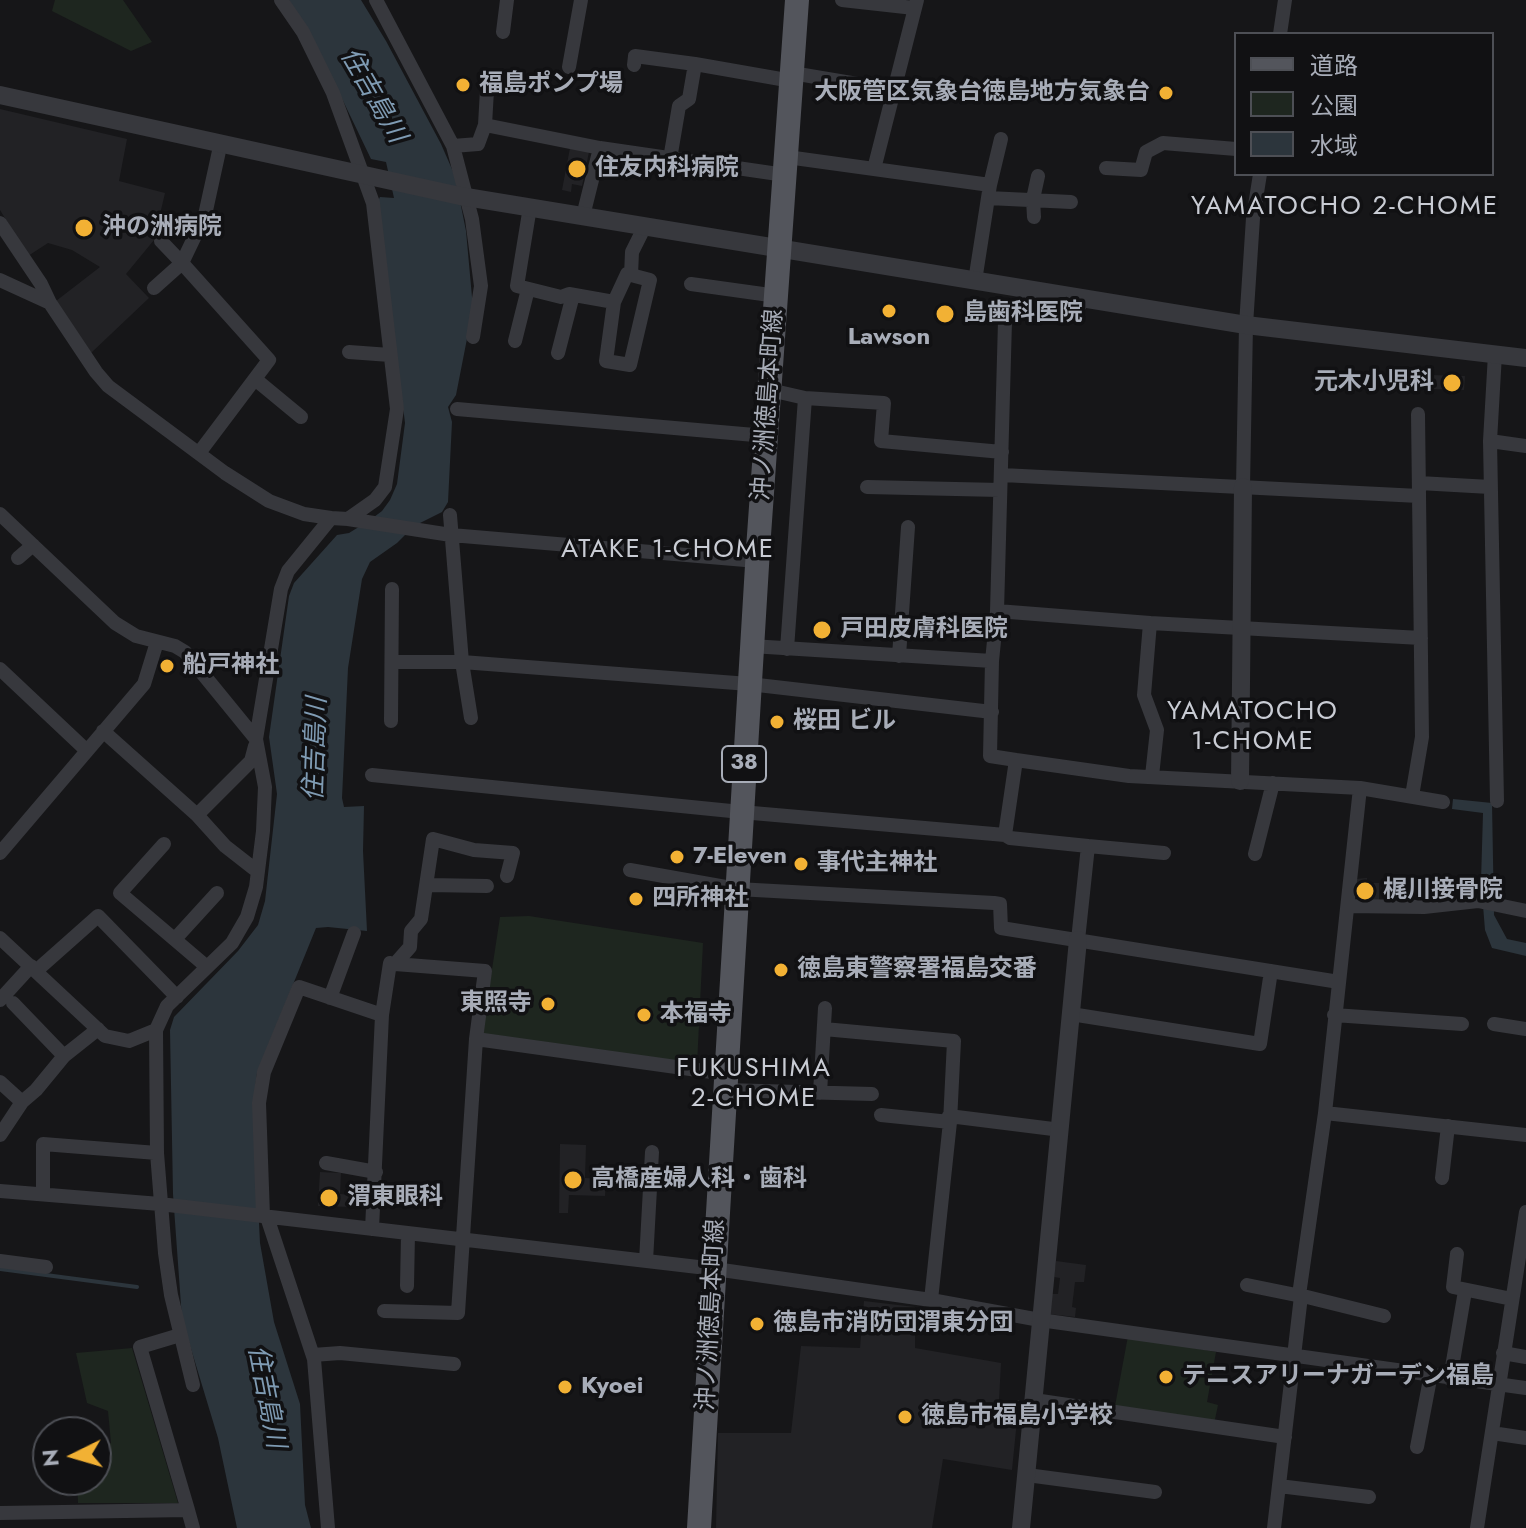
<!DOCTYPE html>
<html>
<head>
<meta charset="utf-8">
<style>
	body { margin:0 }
	#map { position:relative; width:1526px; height:1528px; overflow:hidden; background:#161618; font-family:Jost,"Noto Sans JP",sans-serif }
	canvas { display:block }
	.legend { position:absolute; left:1234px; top:32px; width:260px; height:144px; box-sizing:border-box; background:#111113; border:2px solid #4d4f55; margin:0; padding:10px 14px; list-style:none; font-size:24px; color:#a8adb8 }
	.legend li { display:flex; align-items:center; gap:16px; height:40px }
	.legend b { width:40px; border:2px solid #4d4f55 }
	.north { position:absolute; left:32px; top:1416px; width:80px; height:80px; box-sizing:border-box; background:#111113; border:2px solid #4d4f55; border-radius:50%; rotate:265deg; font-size:22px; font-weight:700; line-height:32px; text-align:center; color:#a8adb8 }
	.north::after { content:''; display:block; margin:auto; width:28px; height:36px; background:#f2b134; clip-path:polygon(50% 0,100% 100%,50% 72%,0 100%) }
</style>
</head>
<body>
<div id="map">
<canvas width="1526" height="1528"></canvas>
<ul class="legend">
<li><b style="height:10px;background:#53555c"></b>道路</li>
<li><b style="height:22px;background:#1e261f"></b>公園</li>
<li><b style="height:22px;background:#2c353c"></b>水域</li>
</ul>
<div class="north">N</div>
</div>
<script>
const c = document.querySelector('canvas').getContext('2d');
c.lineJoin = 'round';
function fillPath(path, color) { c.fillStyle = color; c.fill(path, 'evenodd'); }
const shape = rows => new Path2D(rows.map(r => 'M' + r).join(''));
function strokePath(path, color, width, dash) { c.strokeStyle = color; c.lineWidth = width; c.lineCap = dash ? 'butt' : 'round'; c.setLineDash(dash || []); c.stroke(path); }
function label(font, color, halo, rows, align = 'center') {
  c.font = font + ' Jost,"Noto Sans JP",sans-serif'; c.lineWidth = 7; c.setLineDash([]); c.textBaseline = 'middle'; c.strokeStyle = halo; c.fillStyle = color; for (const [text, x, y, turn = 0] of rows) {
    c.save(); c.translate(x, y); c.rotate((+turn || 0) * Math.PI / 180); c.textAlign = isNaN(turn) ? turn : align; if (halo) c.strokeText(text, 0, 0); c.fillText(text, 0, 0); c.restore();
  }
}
const built = shape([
	[0,109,127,139,119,181,165,193,154,240,126,274,149,298,91,353,56,301,100,267,72,250,48,243,28,256,0,210],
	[570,148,589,152,582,186,572,184,571,192,562,190],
	[1431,375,1465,376,1464,390,1430,389],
	[1367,878,1367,883,1379,883,1379,900,1359,901,1360,886,1356,886,1356,879],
	[560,1144,586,1145,585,1178,606,1179,605,1196,569,1195,568,1213,559,1213],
	[320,1172,341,1173,340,1194,353,1195,352,1207,318,1206],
	[1056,1261,1086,1265,1084,1282,1075,1282,1072,1307,1076,1308,1075,1317,1049,1314,1052,1294,1058,1294,1060,1278,1054,1277],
	[864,1301,915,1307,915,1348,1001,1363,999,1400,1019,1400,1012,1470,943,1459,932,1528,716,1528,718,1433,791,1433,801,1346,860,1348]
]);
const green = shape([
	[55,0,123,0,152,42,131,51,52,11],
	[529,916,703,943,697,1065,482,1035,500,917],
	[1128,1336,1216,1352,1207,1402,1218,1405,1214,1424,1115,1406],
	[132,1348,178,1503,78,1503,77,1480,96,1480,96,1451,111,1443,108,1411,87,1403,76,1353]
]);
const water = shape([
	[289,0,361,0,386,41,441,144,455,176,466,231,473,308,456,395,448,407,452,422,448,502,442,512,414,526,397,543,370,562,362,579,348,668,342,798,344,807,364,806,363,851,367,931,328,927,316,928,257,1073,253,1104,260,1243,274,1322,300,1404,305,1505,311,1528,237,1528,218,1438,182,1319,173,1194,170,1030,174,1017,238,951,258,925,265,901,277,794,269,737,289,596,294,583,337,535,349,533,370,520,382,511,390,500,397,484,405,423,378,201,380,197,394,198,386,162,371,159,334,82],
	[1453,799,1492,803,1494,915,1507,939,1526,943,1526,956,1492,948,1485,930,1481,881,1483,813,1452,809]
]);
const stream = shape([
	[0,1269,137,1287]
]);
const minor = shape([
	[376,0,453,146,472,219,481,286,473,337],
	[842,0,914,8],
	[503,32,507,0],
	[1280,34,1285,0],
	[634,65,635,56,695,64],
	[569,67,581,0],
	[792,73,893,90],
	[485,125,487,90],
	[453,146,478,144,485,125,600,148,785,175],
	[787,157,990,185,975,281],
	[670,159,679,106,689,99,695,64,792,81],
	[1106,168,1141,170,1146,152,1163,143,1236,149],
	[874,169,917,0],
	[990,185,1001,139],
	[988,198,1071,202],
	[530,207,517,286,561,297,569,294,614,302,627,274,631,275],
	[583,216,600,148],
	[1034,217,1033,199,1038,176],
	[0,223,41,284,50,303,96,372,108,386,225,473,269,501,304,514,331,518],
	[0,280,50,303],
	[691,284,777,296],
	[154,288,182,263,161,241],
	[614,302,606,361,630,365,650,280,631,275,632,252,645,226],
	[515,341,528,289],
	[349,352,390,355],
	[558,353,573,295],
	[1495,354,1490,441,1497,801],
	[255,379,301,417],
	[770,390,805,398,884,403,881,441,1002,452],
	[457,409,766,436],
	[1490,441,1526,446],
	[199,453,269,360,182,263,205,215,221,142],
	[1002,475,1419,496],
	[1419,483,1490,487],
	[867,487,1000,490],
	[1243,487,1246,325,1253,218,1260,174],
	[0,514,115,623,136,636,175,646,185,652,256,739],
	[450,515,462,662,471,718],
	[348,519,451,535,757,561],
	[18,558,33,545],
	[997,611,1150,623,1144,695,1157,730,1152,776],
	[1150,623,1421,638],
	[751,646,992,661],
	[787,649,805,398],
	[899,656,908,527],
	[393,662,462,662,749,684,992,712],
	[0,669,86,750],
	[391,721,392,589],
	[103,731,197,815,225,846,257,871],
	[1016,760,1129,776,1360,788,1325,1113,1299,1295,1301,1296,1274,1528],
	[372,775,741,812,1005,835,1010,838,1088,846,1078,940],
	[1360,788,1443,802],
	[1412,796,1422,737,1418,414],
	[197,815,251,761,255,746],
	[1005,835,1016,760,990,756,992,661,997,611,1005,321,1014,314,1075,313,1083,299],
	[164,844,120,893,207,967],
	[1088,846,1164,853],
	[0,853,144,684,157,642],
	[1255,854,1273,783],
	[630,870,737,889,994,903,1000,904,1001,928,1339,982],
	[428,885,487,886],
	[1348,906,1424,907,1478,901,1526,911],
	[0,938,105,1036,129,1041,156,1030],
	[175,939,217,893],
	[36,971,98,916,177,997],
	[330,998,354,933],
	[0,1000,31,966],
	[13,1003,64,1056],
	[1071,1014,1260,1044,1271,971],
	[1334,1015,1462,1024],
	[1494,1024,1526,1029],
	[824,1029,954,1041,950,1122,931,1300],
	[476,1039,726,1074],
	[0,1082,22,1102],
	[725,1090,872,1094],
	[820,1093,825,1008],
	[1325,1113,1526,1135],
	[881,1115,950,1122],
	[949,1116,1061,1130],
	[0,1135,22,1102,36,1090,64,1056,98,1029],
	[326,1163,376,1172],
	[1442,1178,1448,1126],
	[0,1191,160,1204,715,1269,931,1300,1040,1320,1526,1388],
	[43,1194,43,1144,157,1153],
	[263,1216,259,1103,264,1072,299,987,382,1015,390,963,395,964,410,947,411,931,421,919,433,839,474,850,513,853,507,876],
	[267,1217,314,1359,328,1528],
	[372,1229,382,1015],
	[1457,1254,1453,1287,1512,1299],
	[0,1261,46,1267],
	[646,1261,652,1152],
	[1247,1285,1301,1296],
	[407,1286,408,1234],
	[1299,1295,1384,1316],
	[384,1311,458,1313,476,1039,485,971,395,964],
	[180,1335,140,1347,188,1510],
	[1503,1353,1526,1357],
	[313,1355,340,1353,454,1364],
	[1450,1379,1465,1291],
	[193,1385,171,1295,165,1253,157,1153,156,1030,167,1006,232,943,247,917,256,887,263,831,265,787,256,739,281,589,288,571,331,518,348,519,375,500,385,487,397,409,373,203,333,93,303,32,281,0],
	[1034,1400,1285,1437],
	[1492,1433,1526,1438],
	[1417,1447,1431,1374],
	[1027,1475,1155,1492],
	[1279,1486,1369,1497],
	[0,1513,188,1510,193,1528],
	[1477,1528,1526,1212]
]);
const tertiary = shape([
	[0,95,460,196,1246,325,1526,358],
	[1240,781,1243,487],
	[1021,1528,1078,940]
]);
const primary = shape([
	[699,1528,758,549,797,0]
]);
const markers = [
	[463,85,8,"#f2b134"],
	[1166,93,8,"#f2b134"],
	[577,169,10,"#f2b134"],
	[84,228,10,"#f2b134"],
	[889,311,8,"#f2b134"],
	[945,314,10,"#f2b134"],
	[1452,383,10,"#f2b134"],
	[822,630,10,"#f2b134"],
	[167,666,8,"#f2b134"],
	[777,722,8,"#f2b134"],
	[677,857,8,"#f2b134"],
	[801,864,8,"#f2b134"],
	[1365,891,10,"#f2b134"],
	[636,899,8,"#f2b134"],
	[781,970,8,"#f2b134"],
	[548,1004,8,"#f2b134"],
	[644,1015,8,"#f2b134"],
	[573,1180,10,"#f2b134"],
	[329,1198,10,"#f2b134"],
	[757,1324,8,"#f2b134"],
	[1166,1377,8,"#f2b134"],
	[565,1387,8,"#f2b134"],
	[905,1417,8,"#f2b134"]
];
const shields = [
	[744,764,44]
];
const shieldNames = [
	["38",744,764]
];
const poiNames = [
	["福島ポンプ場",479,85],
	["大阪管区気象台徳島地方気象台",1150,93,"right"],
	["住友内科病院",595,169],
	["沖の洲病院",102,228],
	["島歯科医院",963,314],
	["Lawson",889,338,"center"],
	["元木小児科",1434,383,"right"],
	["戸田皮膚科医院",840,630],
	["船戸神社",183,666],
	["桜田 ビル",793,722],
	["7-Eleven",693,857],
	["事代主神社",817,864],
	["梶川接骨院",1383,891],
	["四所神社",652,899],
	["徳島東警察署福島交番",797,970],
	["東照寺",532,1004,"right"],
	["本福寺",660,1015],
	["高橋産婦人科・歯科",591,1180],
	["渭東眼科",347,1198],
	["徳島市消防団渭東分団",773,1324],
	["テニスアリーナガーデン福島",1182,1377],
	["Kyoei",581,1387],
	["徳島市福島小学校",921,1417]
];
const streetNames = [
	["沖ノ洲徳島本町線",769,405,-86],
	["沖ノ洲徳島本町線",712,1315,-87]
];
const waterNames = [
	["住吉島川",372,96,60],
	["住吉島川",317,749,-88],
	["住吉島川",265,1397,79]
];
const neighbourhoodNames = [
	["YAMATOCHO 2-CHOME",1345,208],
	["ATAKE 1-CHOME",668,551],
	["YAMATOCHO",1253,713],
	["1-CHOME",1253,743],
	["FUKUSHIMA",754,1070],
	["2-CHOME",754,1100]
];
fillPath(built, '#222225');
fillPath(green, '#1e261f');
fillPath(water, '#2c353c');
strokePath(stream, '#2c353c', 4);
strokePath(minor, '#37383d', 14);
strokePath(tertiary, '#37383d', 18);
strokePath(primary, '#53555c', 24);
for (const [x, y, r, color] of markers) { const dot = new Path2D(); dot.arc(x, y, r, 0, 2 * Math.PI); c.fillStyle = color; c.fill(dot); strokePath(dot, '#111113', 3); }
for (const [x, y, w] of shields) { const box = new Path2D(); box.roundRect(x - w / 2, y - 18, w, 36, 6); c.fillStyle = '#111113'; c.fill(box); strokePath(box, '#a8adb8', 2); }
label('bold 22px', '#a8adb8', null, shieldNames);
label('bold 24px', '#a8adb8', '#111113', poiNames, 'left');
label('24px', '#a8adb8', '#111113', streetNames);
label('italic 26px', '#7f9bb3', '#111113', waterNames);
c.letterSpacing = '2px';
label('26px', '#c9ccd4', '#111113', neighbourhoodNames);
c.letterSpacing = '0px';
</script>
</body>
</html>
